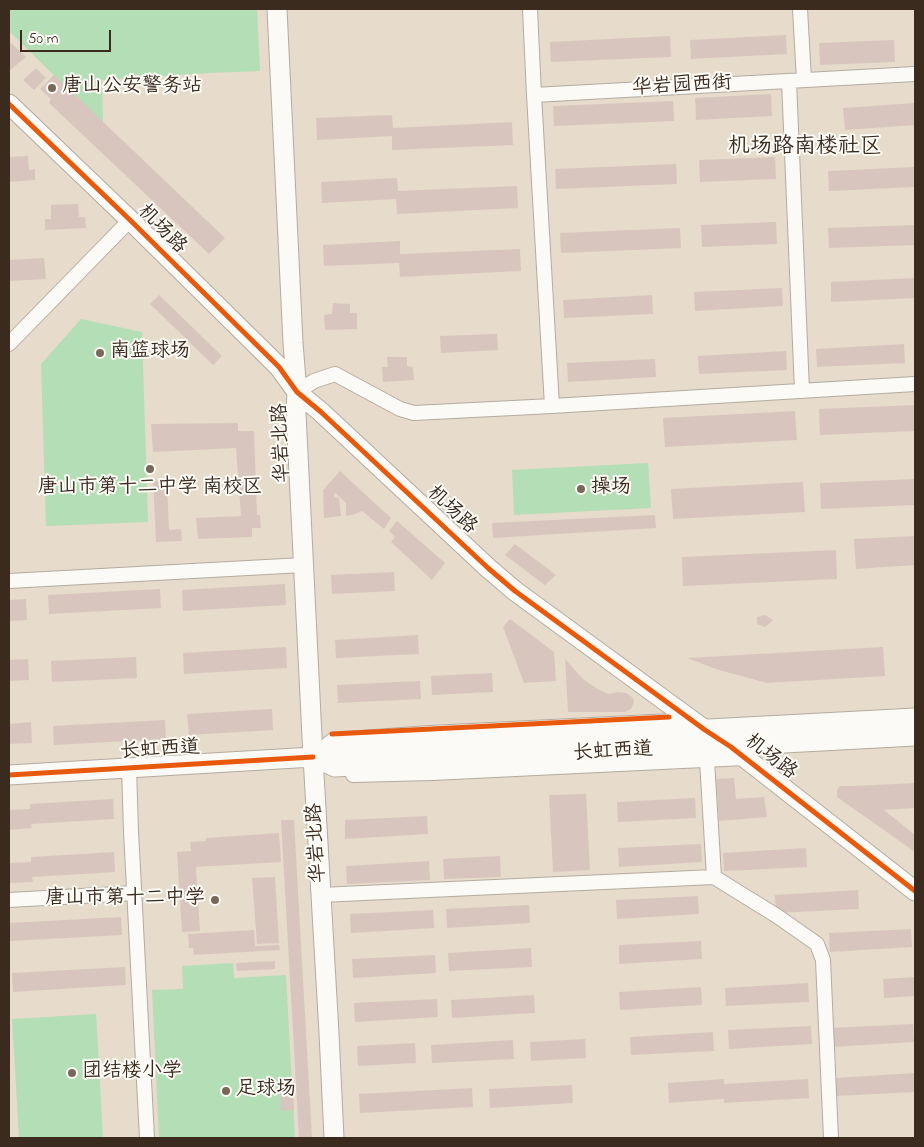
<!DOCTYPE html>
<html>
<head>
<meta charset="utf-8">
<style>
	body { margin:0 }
	#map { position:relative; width:924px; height:1147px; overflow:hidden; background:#e7dbcb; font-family:"Indie Flower",sans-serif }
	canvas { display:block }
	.frame { position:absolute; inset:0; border:10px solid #3b2a1e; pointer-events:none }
	.scale { position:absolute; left:20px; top:30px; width:91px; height:22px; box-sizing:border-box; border:2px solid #3b2a1e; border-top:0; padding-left:6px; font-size:15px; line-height:18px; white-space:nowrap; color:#3b2a1e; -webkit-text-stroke:4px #fdfcf7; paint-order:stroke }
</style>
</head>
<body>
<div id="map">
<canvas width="924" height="1147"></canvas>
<div class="frame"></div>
<div class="scale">50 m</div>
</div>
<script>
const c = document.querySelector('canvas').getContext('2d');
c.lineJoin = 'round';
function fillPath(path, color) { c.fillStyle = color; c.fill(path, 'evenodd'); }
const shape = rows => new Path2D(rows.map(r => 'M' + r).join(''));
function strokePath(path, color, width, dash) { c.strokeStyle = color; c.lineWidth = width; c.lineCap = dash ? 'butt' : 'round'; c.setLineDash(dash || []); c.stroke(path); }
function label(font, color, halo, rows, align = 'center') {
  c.font = font + ' "Indie Flower","LXGW WenKai TC",sans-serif'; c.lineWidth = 4; c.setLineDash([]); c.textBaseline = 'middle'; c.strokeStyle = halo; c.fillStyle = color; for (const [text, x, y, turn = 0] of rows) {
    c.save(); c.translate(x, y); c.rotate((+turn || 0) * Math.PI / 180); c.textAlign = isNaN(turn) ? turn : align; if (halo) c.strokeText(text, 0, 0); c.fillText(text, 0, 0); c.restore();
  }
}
const green = shape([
	[9,9,257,9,260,71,210,73,102,80,103,124,9,31],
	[81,319,142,332,148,522,46,526,41,364],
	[648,463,651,508,514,515,512,470],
	[233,963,234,978,286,975,295,1138,159,1138,152,990,183,989,182,966],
	[96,1014,103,1138,19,1138,12,1019]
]);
const building = shape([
	[786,35,787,54,691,59,690,40],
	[670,36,671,57,551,62,550,42],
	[894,40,895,62,820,65,819,43],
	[9,41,26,57,9,71],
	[36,68,46,78,34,90,23,80],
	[54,75,225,238,209,254,49,103,51,99,40,89],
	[771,94,772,116,696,120,695,98],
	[673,101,674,121,554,126,553,106],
	[915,103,915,125,845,130,843,108],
	[392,115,393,128,512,122,513,145,392,150,392,136,317,140,316,118],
	[28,156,29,170,35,169,35,180,9,182,9,157],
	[775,157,776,179,700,182,699,160],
	[676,164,677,184,556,189,555,169],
	[915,167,915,187,829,191,828,171],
	[397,178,398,191,517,186,518,208,397,214,396,199,322,203,321,182],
	[78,204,79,217,85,217,86,228,45,230,45,219,51,219,51,205],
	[776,222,777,244,702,247,701,225],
	[915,225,915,245,829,248,828,228],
	[680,228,681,248,561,253,560,233],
	[400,241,400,254,520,249,521,271,400,277,399,263,324,266,323,245],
	[44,258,46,279,9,281,9,260],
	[915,278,915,298,831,302,831,282],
	[782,288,783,306,695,311,694,292],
	[159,295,222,356,213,365,150,304],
	[652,295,653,314,564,318,563,300],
	[333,303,350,304,350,313,357,313,357,329,325,330,324,315,332,314],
	[497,334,498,350,441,353,440,336],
	[904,344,905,363,817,367,816,349],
	[786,351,787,370,699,374,698,356],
	[387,357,407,357,407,366,413,367,414,380,383,382,382,367,388,367],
	[655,359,656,377,568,382,567,363],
	[915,405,915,431,820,435,819,409],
	[795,411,797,440,665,447,663,418],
	[238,423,238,431,254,431,257,515,260,515,261,528,252,528,252,537,198,539,196,518,241,516,236,448,153,452,151,424],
	[340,471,391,518,384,529,362,511,352,515,346,516,346,503,335,493,334,497,339,498,341,516,324,518,323,490],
	[915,479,915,505,821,509,820,483],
	[153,481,167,481,169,530,181,529,182,541,156,542],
	[803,482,805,512,673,519,671,489],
	[655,515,656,528,493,538,492,523],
	[397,521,445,563,432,580,391,542,395,537,389,531],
	[915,536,915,565,856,569,854,539],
	[515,544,556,575,545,585,505,555],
	[836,550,837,579,683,586,682,557],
	[394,572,395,591,332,594,331,575],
	[285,584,286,605,183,611,182,590],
	[160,589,161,608,49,614,48,595],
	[26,599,27,620,9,621,9,600],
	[765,615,773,620,765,627,757,624,757,617],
	[510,619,554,652,556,681,524,683,503,627],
	[418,635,419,654,336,658,335,640],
	[286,647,287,668,184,674,183,653],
	[883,647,885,676,767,683,719,670,687,658],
	[136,657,137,678,52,682,51,661],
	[28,659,29,680,9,681,9,660],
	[565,659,583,679,596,688,608,694,618,692,627,693,633,698,634,702,631,709,625,712,568,712],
	[492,673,493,692,432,695,431,676],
	[420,681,421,699,338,703,337,685],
	[272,709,273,730,189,735,187,714],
	[165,720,166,739,54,745,53,726],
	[31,722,32,743,9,744,9,724],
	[734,778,736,799,764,797,767,817,719,821,716,779],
	[915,783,915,808,884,810,915,835,915,852,837,797,837,790,840,786,855,786],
	[586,794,590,870,553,872,549,795],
	[695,798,696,818,618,822,617,802],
	[113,799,114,819,31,824,32,828,9,830,9,810,30,809,30,804],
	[427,816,428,834,345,839,345,820],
	[281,820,294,820,312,1138,299,1138],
	[279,833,281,862,196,867,200,931,182,932,177,852,191,851,190,842,206,841,206,838],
	[701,844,702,862,619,867,618,848],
	[806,848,807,867,724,871,723,853],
	[114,852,115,872,32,877,33,882,9,883,9,863,31,862,31,857],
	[500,856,501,877,444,879,443,859],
	[429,861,430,880,347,884,346,866],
	[275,877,279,943,257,944,252,878],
	[858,890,859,909,776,913,775,895],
	[698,896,699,914,617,919,616,900],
	[529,905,530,923,447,928,446,909],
	[433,910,434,928,351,933,350,914],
	[121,917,122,935,10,941,9,923],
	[911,929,912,947,830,952,829,933],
	[254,930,255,946,279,945,280,950,194,955,193,948,189,948,188,934],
	[701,941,702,959,619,964,619,945],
	[531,948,532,967,449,971,448,953],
	[435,955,436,973,353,978,352,959],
	[275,961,275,969,237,971,236,963],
	[125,967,126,985,13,992,12,973],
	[915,977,915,996,884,998,883,979],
	[808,983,809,1002,726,1006,725,988],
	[701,987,702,1005,620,1010,619,992],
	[534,995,535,1013,452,1018,451,1000],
	[437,999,438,1017,355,1022,354,1003],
	[913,1024,914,1042,832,1047,830,1028],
	[811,1026,812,1044,729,1049,728,1030],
	[713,1032,714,1051,631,1055,630,1037],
	[585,1039,586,1058,531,1061,530,1042],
	[513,1040,514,1059,432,1063,431,1045],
	[415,1043,416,1063,358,1066,357,1046],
	[915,1073,915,1092,836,1096,834,1078],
	[724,1079,724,1084,808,1079,809,1098,724,1103,724,1099,669,1103,668,1083],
	[572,1085,573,1103,490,1108,489,1089],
	[472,1088,473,1107,360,1113,359,1094],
	[293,1090,294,1110,281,1111,280,1091]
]);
const street = shape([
	[530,9,534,95,915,74],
	[800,9,804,80],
	[789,81,802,391],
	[534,95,552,406],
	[9,344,130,220],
	[297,392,314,381,335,374,400,409,414,413,552,406,915,384],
	[9,581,303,565],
	[328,744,333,740,430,733,693,720],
	[707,760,714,877],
	[129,768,131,831,147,1138],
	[353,775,432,773,745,758],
	[320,895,714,877,777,916,817,944,823,960,831,1138],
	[9,900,135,893]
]);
const secondary = shape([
	[277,9,293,343,297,392,296,413,313,757,329,1033,334,1138],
	[9,104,130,220,279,367,297,392,321,412,488,568,515,591,705,730,731,747,915,891],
	[313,757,335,767,915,736],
	[9,775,313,757,333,749,915,718]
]);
const cycleway = shape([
	[9,104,130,220,279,367,297,392,321,412,488,568,515,591,705,730,731,747,915,891],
	[332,734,669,717],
	[9,775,313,757]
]);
const markers = [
	[52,88,5,"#77685b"],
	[100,353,5,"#77685b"],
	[150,469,5,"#77685b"],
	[581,489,5,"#77685b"],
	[215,900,5,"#77685b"],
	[72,1073,5,"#77685b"],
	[226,1091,5,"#77685b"]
];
const streetNames = [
	["华岩园西街",682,87,-3],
	["机场路",161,230,45],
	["华岩北路",283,443,-92],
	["机场路",451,511,43],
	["长虹西道",160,751,-3],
	["长虹西道",613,753,-3],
	["机场路",770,758,38],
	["华岩北路",318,843,-93]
];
const poiNames = [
	["唐山公安警务站",62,88],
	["南篮球场",110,353],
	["唐山市第十二中学 南校区",150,489,"center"],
	["操场",591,489],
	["唐山市第十二中学",205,900,"right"],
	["团结楼小学",82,1073],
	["足球场",236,1091]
];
const quarterNames = [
	["机场路南楼社区",805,148]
];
fillPath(green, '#b4deb5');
fillPath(building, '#d8c6be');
strokePath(street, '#b4ab9f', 16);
strokePath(secondary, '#b4ab9f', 21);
strokePath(street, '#fbfaf7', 14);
strokePath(secondary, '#fbfaf7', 19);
strokePath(cycleway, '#e8590c', 5);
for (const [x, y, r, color] of markers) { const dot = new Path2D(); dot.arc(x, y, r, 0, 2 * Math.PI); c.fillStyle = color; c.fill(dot); strokePath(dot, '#fdfcf7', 2); }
label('20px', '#3b2a1e', '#fdfcf7', streetNames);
label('20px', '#3b2a1e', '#fdfcf7', poiNames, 'left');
label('22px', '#3b2a1e', '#fdfcf7', quarterNames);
</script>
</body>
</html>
